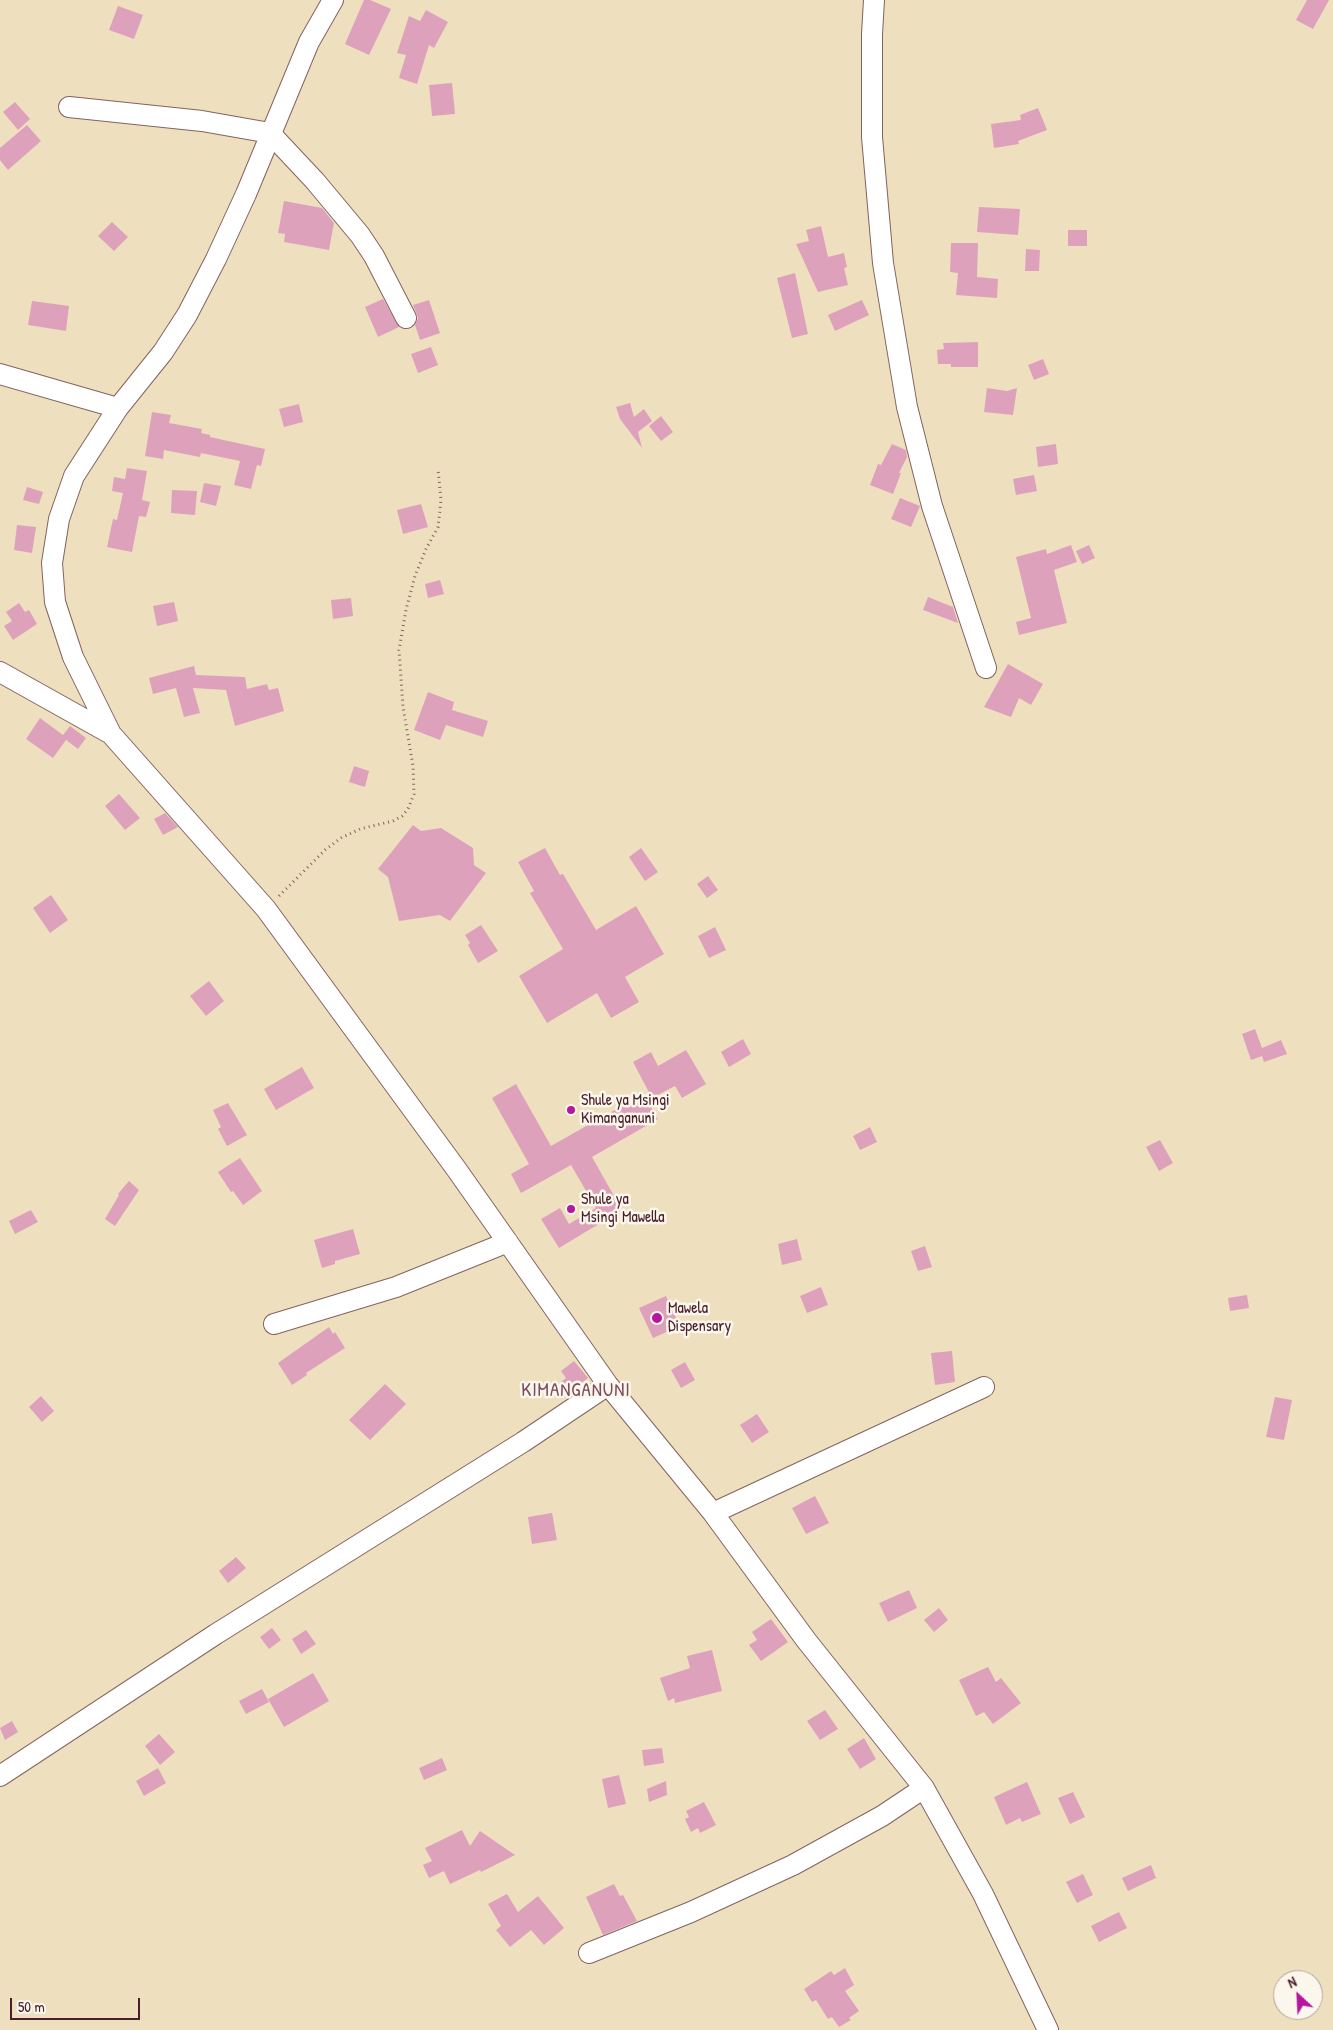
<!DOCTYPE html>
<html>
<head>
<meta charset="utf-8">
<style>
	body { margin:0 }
	#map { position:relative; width:1333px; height:2030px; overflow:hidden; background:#eee0bf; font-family:"Patrick Hand",sans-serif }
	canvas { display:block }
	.north { position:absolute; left:1273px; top:1970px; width:50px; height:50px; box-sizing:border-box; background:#fbf7ec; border:1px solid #b4a19f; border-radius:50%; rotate:335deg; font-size:14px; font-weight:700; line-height:20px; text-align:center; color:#4a1f2b }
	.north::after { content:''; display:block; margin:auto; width:18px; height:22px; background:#b5179e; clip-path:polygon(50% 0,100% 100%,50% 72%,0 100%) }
	.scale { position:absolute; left:10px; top:1998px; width:130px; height:22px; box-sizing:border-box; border:2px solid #4a1f2b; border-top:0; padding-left:6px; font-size:15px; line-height:18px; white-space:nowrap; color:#4a1f2b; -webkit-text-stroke:4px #fbf7ec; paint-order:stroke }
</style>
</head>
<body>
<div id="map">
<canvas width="1333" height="2030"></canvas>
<div class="north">N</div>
<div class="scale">50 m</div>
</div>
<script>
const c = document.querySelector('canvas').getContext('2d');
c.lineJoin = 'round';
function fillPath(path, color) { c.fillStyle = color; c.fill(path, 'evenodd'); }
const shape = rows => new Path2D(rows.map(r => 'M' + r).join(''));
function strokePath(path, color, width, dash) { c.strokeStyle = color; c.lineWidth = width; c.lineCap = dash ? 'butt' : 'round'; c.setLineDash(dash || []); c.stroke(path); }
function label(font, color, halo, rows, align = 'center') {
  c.font = font + ' "Patrick Hand",sans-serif'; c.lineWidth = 5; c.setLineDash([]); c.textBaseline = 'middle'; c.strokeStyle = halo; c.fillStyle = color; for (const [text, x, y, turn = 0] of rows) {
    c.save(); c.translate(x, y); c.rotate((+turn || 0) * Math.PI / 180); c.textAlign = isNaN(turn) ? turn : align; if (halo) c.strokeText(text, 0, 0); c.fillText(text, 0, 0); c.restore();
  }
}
const building = shape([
	[364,0,370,0,391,9,369,55,345,44],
	[1307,0,1329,0,1313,29,1296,20],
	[118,6,143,15,134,39,109,30],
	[426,10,448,22,434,48,429,45,417,84,399,78,406,55,397,53,409,16,420,21],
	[452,83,455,114,432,116,429,85],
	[15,102,30,119,18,130,3,112],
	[1038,108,1047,130,1018,141,1019,144,994,148,991,124,1021,120,1020,115],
	[27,125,41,141,8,170,0,160,0,148],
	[284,201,322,208,334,223,329,250,284,242,285,234,278,233],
	[979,207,1020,209,1018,235,977,232],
	[112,222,128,237,114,251,98,236],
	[821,226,828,257,844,253,847,267,844,268,848,285,818,292,796,244,809,241,806,230],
	[1068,230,1087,230,1087,246,1068,246],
	[951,243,978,243,977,277,998,279,997,298,956,295,958,273,950,272],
	[1026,249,1040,250,1039,271,1025,271],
	[795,273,808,334,792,338,777,278],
	[383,299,399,327,378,337,365,307],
	[429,300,440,333,420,340,415,325,418,318,413,305],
	[862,300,869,315,835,331,828,315],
	[32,301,69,306,66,331,28,325],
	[978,342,978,367,951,367,951,364,938,364,937,350,944,349,943,343],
	[431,347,438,365,418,373,411,354],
	[1043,359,1049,374,1034,380,1028,365],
	[987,388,1007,391,1017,388,1013,415,984,412],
	[630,403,634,417,644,409,652,421,638,432,642,448,620,419,616,407],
	[299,404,303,422,284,427,279,409],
	[152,412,171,415,169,423,202,429,201,433,210,435,210,437,265,449,261,466,257,465,251,489,234,485,240,461,201,453,200,457,164,450,163,459,145,456],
	[661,416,673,432,661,441,649,426],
	[892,444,906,450,907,457,899,473,901,473,893,494,870,485,878,464,881,465],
	[1056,444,1058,464,1038,467,1036,447],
	[127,468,147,471,142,500,150,502,146,517,139,516,132,552,107,547,113,519,117,520,123,493,112,491,114,477,125,479],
	[1034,475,1037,491,1016,495,1013,479],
	[204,483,221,486,216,506,200,502],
	[27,487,43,492,39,504,23,500],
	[172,490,197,491,195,515,171,513],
	[900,498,920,506,911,527,891,519],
	[421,504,428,527,403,534,397,510],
	[17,525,36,527,32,553,14,550],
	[1071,545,1077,562,1054,570,1067,623,1019,635,1016,622,1031,618,1016,557,1046,549,1047,554],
	[1089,545,1095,558,1082,564,1076,551],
	[440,580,444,594,428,598,425,584],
	[928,597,953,607,958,623,923,610],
	[351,598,353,616,333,619,331,600],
	[174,602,178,621,157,626,153,606],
	[19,603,25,612,29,610,37,624,13,640,4,626,12,621,6,612],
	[1008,664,1043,684,1031,705,1019,698,1011,717,984,707],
	[194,666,196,675,245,677,247,689,267,684,269,690,278,688,284,711,235,726,226,690,193,688,200,713,184,717,176,688,153,694,149,678],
	[428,692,454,702,452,710,488,721,483,737,446,725,440,740,414,730],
	[40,718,63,735,70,726,86,738,78,749,66,740,53,758,26,739],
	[354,766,369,771,365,787,349,782],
	[119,794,140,818,125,830,105,806],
	[165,813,178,827,163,835,154,819],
	[413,825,421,831,441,828,473,848,474,865,486,873,450,921,440,915,399,921,388,877,378,869],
	[545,848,560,875,563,874,596,930,636,906,664,954,625,977,639,1002,611,1018,597,993,547,1023,519,976,563,949,530,893,534,891,518,862],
	[641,848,658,872,645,881,629,857],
	[708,876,718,890,707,898,697,884],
	[51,895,68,920,50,933,33,908],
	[481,925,498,951,478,963,468,945,470,943,465,935],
	[715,927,726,950,709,958,698,936],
	[209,981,224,1001,206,1016,190,996],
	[1255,1029,1262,1048,1281,1040,1287,1054,1264,1062,1262,1056,1251,1060,1242,1034],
	[743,1039,751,1054,729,1067,721,1052],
	[686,1050,706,1084,682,1098,675,1086,652,1098,633,1062,651,1052,658,1066],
	[302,1067,314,1088,276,1110,264,1089],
	[516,1084,551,1146,643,1094,658,1119,592,1157,622,1210,559,1248,541,1219,560,1208,569,1224,596,1208,571,1165,521,1193,511,1174,529,1164,492,1098],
	[228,1103,247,1135,227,1146,218,1129,221,1127,213,1110],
	[870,1127,877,1142,860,1150,853,1136],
	[1160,1140,1173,1163,1159,1171,1146,1147],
	[240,1158,262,1191,243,1205,233,1191,231,1192,218,1172],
	[129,1181,139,1190,115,1226,105,1219,119,1195,118,1194],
	[31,1210,38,1222,15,1234,9,1221],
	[353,1229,360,1254,335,1261,335,1264,322,1268,314,1240],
	[797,1239,802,1260,782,1265,778,1244],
	[925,1246,932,1267,918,1271,911,1251],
	[821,1287,828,1305,807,1313,800,1296],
	[1247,1295,1249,1308,1230,1311,1228,1298],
	[666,1296,680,1326,653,1338,639,1308],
	[329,1327,333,1334,335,1332,345,1348,306,1373,307,1375,292,1385,278,1363],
	[952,1351,955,1382,935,1385,931,1353],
	[574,1361,588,1378,562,1399,553,1388,566,1378,561,1371],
	[685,1362,695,1380,681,1388,671,1370],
	[385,1384,406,1404,370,1440,349,1420],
	[41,1396,54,1411,42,1422,29,1407],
	[1275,1397,1292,1400,1284,1440,1266,1437],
	[757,1414,769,1432,752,1443,740,1425],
	[815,1496,829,1523,806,1534,792,1508],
	[552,1513,557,1540,532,1544,528,1517],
	[236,1557,246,1568,228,1583,219,1571],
	[909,1590,917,1608,888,1622,879,1603],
	[939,1608,948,1620,934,1632,924,1620],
	[771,1619,788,1642,761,1661,749,1645,757,1640,752,1632],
	[272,1628,281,1640,269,1649,260,1637],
	[306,1630,316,1644,301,1654,292,1639],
	[712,1650,722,1691,675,1703,674,1698,668,1701,660,1678,690,1668,687,1656],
	[988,1667,996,1682,1001,1678,1021,1703,993,1724,984,1712,976,1716,959,1680],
	[313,1673,329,1701,284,1727,268,1699],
	[262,1689,269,1702,246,1714,239,1701],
	[825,1710,838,1729,820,1740,807,1721],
	[12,1721,18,1732,5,1740,0,1728],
	[159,1734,175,1752,160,1765,145,1746],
	[864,1738,876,1759,860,1769,847,1749],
	[662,1748,664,1763,644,1766,642,1750],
	[442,1758,447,1770,424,1780,419,1768],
	[158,1768,166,1783,144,1796,136,1781],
	[619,1775,626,1804,608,1808,602,1779],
	[666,1781,667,1795,649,1802,647,1789],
	[1027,1782,1041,1814,1022,1822,1020,1818,1006,1825,994,1797],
	[1073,1792,1085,1817,1070,1824,1058,1798],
	[704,1802,716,1825,700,1833,698,1828,691,1832,685,1819,689,1817,686,1811],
	[462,1830,470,1846,480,1831,515,1855,481,1872,480,1870,450,1884,444,1871,429,1878,423,1865,432,1861,425,1848],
	[1151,1865,1156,1878,1128,1891,1122,1878],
	[1083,1874,1093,1895,1077,1903,1066,1882],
	[614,1884,620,1896,623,1895,637,1921,603,1935,586,1897],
	[507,1894,518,1912,538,1896,564,1928,544,1945,531,1930,510,1947,496,1930,501,1926,488,1904],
	[1119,1912,1127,1928,1099,1942,1091,1926],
	[845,1968,854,1985,845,1991,859,2011,849,2018,851,2020,839,2027,832,2017,828,2019,816,2000,812,2002,804,1989,831,1971,834,1975]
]);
const path = shape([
	[279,896,325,850,341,838,360,829,393,821,402,816,408,809,414,794,413,766,403,707,399,650,406,610,415,576,426,549,438,527,441,500,438,469]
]);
const minor = shape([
	[333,0,309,42,246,194,216,259,187,315,163,352,118,408,74,476,59,519,52,563,55,602,73,657,111,734,266,909,457,1170,608,1385,713,1513,806,1640,924,1788,983,1894,1048,2030],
	[874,0,872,34,872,137,883,263,907,407,932,506,986,668],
	[69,107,202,121,270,133,315,181,360,235,374,256,406,318],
	[0,374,118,408],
	[0,672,111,734],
	[274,1324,396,1287,508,1242],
	[713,1513,984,1387],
	[0,1776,216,1634,523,1442,608,1385],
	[589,1953,691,1912,793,1865,882,1816,924,1788]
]);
const markers = [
	[571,1110,5,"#b5179e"],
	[571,1209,5,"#b5179e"],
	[657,1318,6,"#b5179e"]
];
const poiNames = [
	["Shule ya Msingi",581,1101],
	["Kimanganuni",581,1119],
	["Shule ya",581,1200],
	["Msingi Mawella",581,1218],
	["Mawela",668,1309],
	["Dispensary",668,1327]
];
const quarterNames = [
	["KIMANGANUNI",576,1391]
];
fillPath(building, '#dea1bc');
strokePath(minor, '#83635f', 22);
strokePath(path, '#83635f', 3, [1, 4]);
strokePath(minor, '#fff', 20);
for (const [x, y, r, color] of markers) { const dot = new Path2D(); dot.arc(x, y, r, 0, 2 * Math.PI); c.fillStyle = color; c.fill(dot); strokePath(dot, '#fbf7ec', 2); }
label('16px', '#4a1f2b', '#fbf7ec', poiNames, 'left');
c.letterSpacing = '1px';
label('19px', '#7e4c5e', '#fbf7ec', quarterNames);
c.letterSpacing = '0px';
</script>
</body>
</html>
